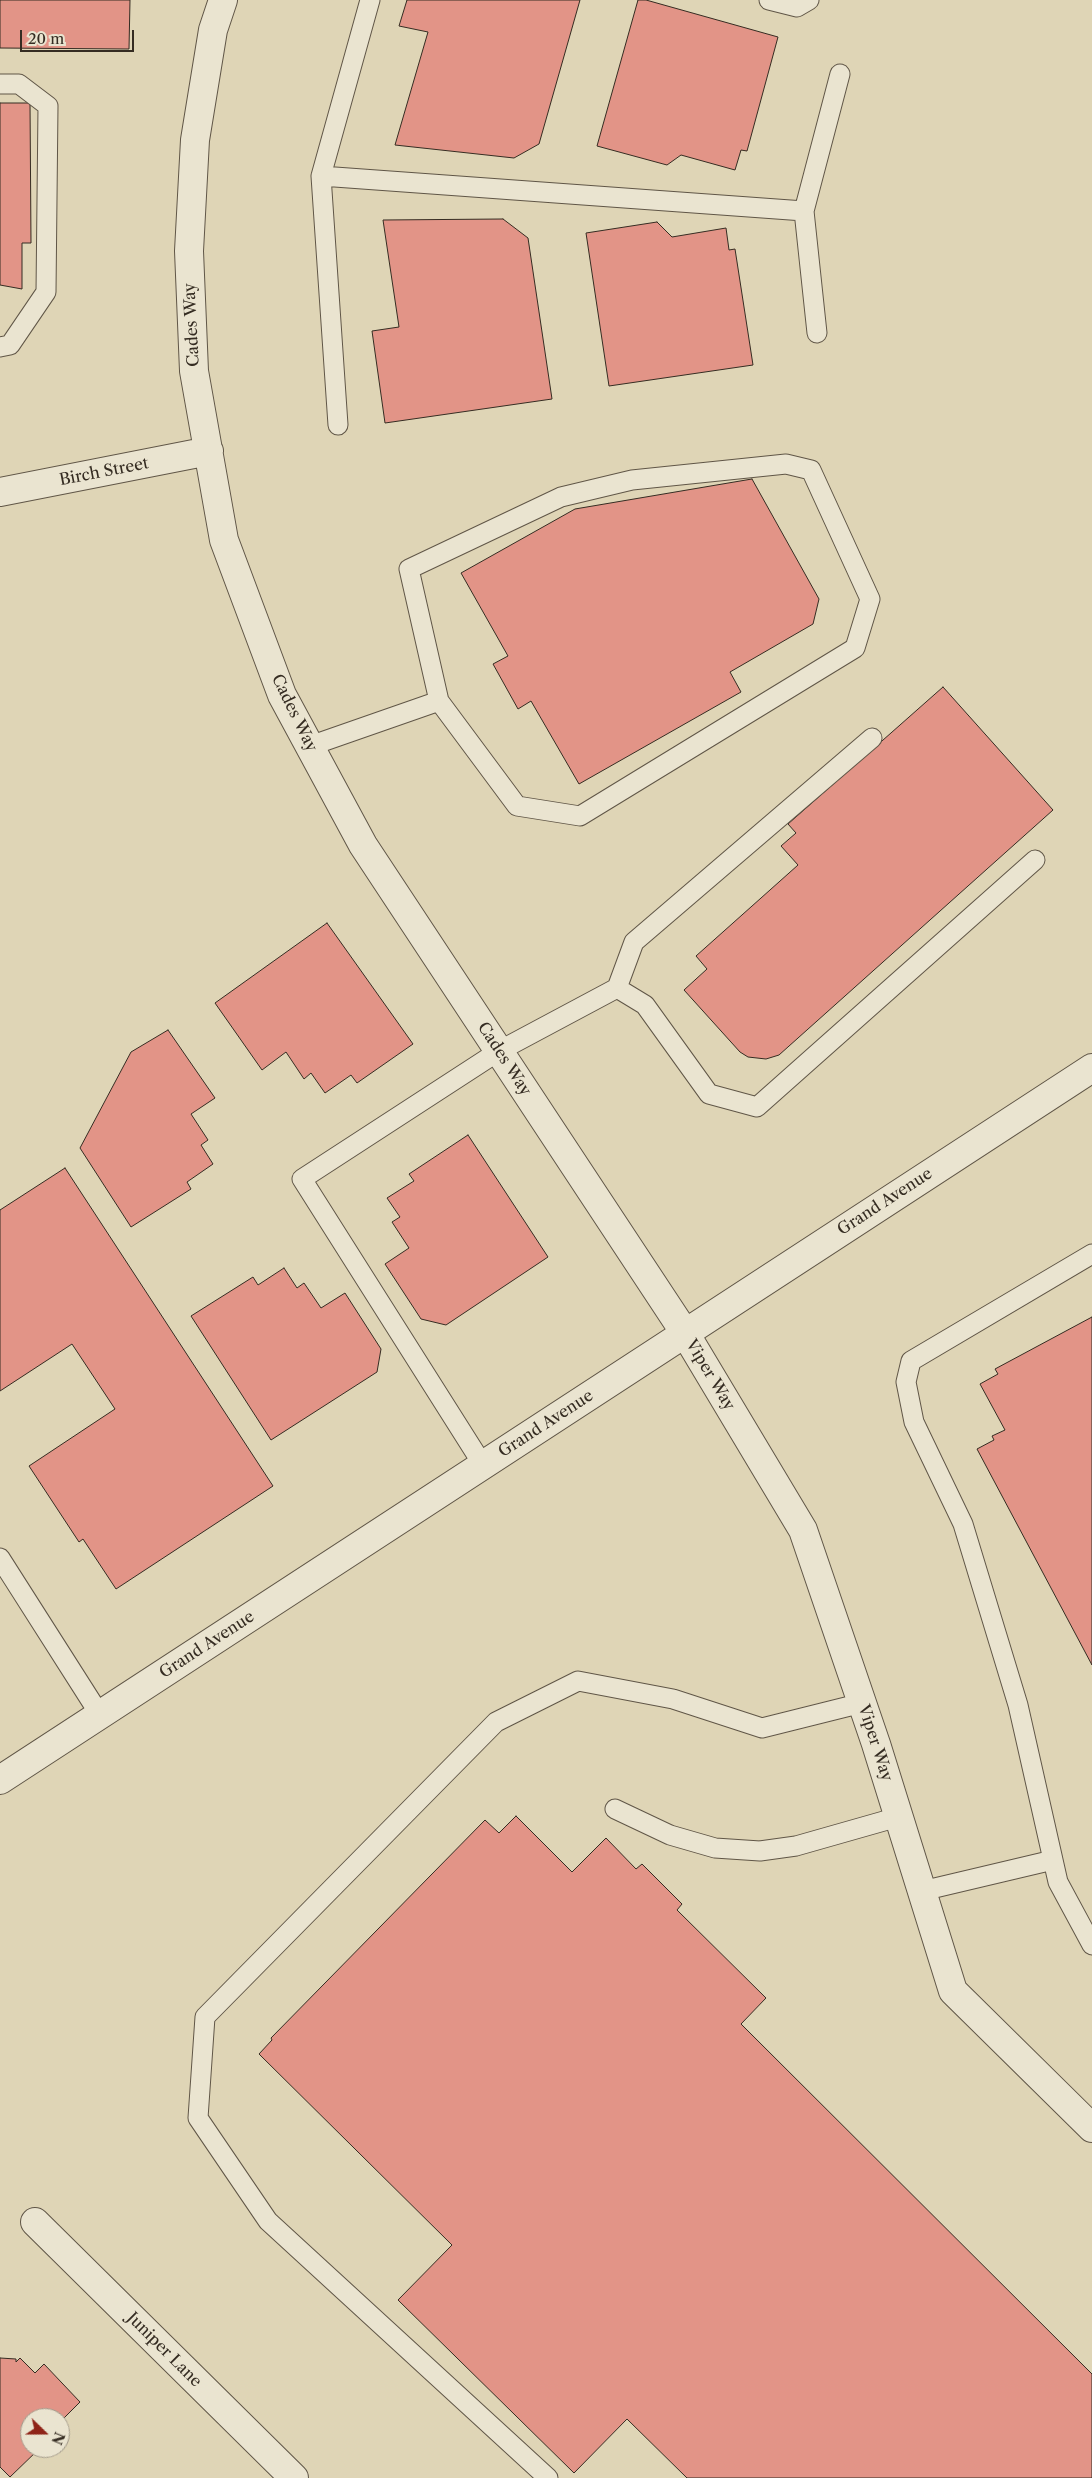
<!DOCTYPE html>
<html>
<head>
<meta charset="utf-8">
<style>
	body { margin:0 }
	#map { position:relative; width:1092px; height:2478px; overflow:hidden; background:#dfd5b6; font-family:"Libre Caslon Text",serif }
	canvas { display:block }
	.north { position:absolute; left:20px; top:2408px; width:50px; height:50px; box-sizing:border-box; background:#eae4d0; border:1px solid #a29a8a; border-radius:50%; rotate:112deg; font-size:14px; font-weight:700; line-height:20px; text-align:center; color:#352c22 }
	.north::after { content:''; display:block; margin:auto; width:18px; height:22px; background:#8f2418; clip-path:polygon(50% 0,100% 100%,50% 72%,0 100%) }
	.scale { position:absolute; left:20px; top:30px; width:114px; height:22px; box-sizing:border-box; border:2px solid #352c22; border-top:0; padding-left:6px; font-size:15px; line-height:18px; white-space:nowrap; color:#352c22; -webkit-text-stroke:4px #eae4d0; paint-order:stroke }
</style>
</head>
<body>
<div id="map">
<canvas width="1092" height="2478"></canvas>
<div class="north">N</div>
<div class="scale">20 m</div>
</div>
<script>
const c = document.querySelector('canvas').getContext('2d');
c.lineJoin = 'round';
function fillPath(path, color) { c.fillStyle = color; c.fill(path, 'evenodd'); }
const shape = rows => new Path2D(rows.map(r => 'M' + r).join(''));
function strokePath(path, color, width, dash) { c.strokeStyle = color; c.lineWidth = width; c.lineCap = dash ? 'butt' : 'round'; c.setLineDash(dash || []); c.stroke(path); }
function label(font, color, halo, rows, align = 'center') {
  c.font = font + ' "Libre Caslon Text",serif'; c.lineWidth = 4; c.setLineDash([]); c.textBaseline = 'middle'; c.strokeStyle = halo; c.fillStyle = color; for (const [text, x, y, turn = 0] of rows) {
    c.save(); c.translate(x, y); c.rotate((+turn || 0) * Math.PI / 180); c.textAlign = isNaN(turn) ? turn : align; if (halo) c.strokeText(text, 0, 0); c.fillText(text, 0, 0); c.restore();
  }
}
const building = shape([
	[0,0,130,0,129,49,0,48,0,0],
	[407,0,580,0,539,144,514,158,395,145,428,32,399,26,407,0],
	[638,0,646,0,778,37,747,151,741,150,735,170,681,155,667,165,597,146,638,0],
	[0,103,30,103,31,243,22,243,22,289,0,285,0,103],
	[503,219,528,238,552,399,385,423,372,331,399,327,383,220,503,219],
	[657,222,672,237,726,228,729,250,735,249,753,365,609,386,586,233,657,222],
	[752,479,819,599,813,624,730,672,741,692,579,784,531,701,518,709,493,664,508,656,461,573,575,509,752,479],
	[943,687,1053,810,779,1055,766,1059,748,1057,740,1052,684,990,707,969,696,956,798,865,781,846,796,833,788,824,943,687],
	[327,923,413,1044,357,1083,351,1075,325,1093,311,1073,304,1079,286,1052,262,1070,215,1003,327,923],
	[168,1030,215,1098,191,1114,208,1140,201,1145,213,1164,187,1182,191,1189,131,1227,80,1148,131,1052,168,1030],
	[468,1135,548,1257,446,1325,421,1319,385,1264,409,1248,392,1222,400,1217,387,1198,414,1181,409,1174,468,1135],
	[65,1168,273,1486,116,1589,83,1539,79,1542,29,1466,115,1409,72,1344,0,1391,0,1210,65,1168],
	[284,1268,297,1288,304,1283,321,1308,345,1293,381,1349,377,1372,271,1440,191,1316,253,1277,258,1285,284,1268],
	[1092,1317,1092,1665,977,1449,994,1440,992,1436,1005,1430,980,1384,998,1374,995,1369,1092,1317],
	[516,1816,572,1872,606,1838,636,1869,642,1864,682,1904,677,1910,766,1998,741,2024,1092,2374,1092,2478,687,2478,627,2419,574,2473,398,2300,452,2245,259,2054,272,2040,271,2038,485,1820,499,1833,516,1816],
	[0,2358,16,2359,16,2362,20,2358,35,2373,44,2364,80,2402,63,2419,57,2412,51,2418,30,2418,30,2448,40,2448,10,2477,0,2467,0,2358]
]);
const service = shape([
	[370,0,321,176,804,211,817,333],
	[769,0,797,7,809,0],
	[0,84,19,84,48,106,46,292,10,345,0,347],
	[321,176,338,425],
	[804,211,840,74],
	[310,746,439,701,517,806,580,816,855,648,870,599,811,470,786,464,632,480,561,497,409,569,439,701],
	[617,988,645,1005,709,1094,757,1107,1035,860],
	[1092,1254,911,1361,906,1382,914,1422,963,1524,1018,1705,1058,1882,1092,1945],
	[483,1465,302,1179,499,1051,617,988,634,942,872,738],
	[0,1558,100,1715],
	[615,1809,670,1835,715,1848,760,1851,796,1846,898,1817],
	[922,1891,1053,1860],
	[548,2478,268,2221,198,2118,205,2017,496,1722,578,1681,673,1699,762,1728,862,1703]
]);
const minor = shape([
	[223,0,213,30,195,140,189,251,194,371,224,540,282,695,363,845,685,1333,803,1530,876,1744,953,1991,1092,2128],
	[0,492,209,451],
	[0,1780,1092,1068],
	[35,2222,294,2478]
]);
const streetNames = [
	["Cades Way",192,325,-93],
	["Birch Street",104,472,-11],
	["Cades Way",294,713,64],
	["Cades Way",504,1059,57],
	["Grand Avenue",885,1202,-33],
	["Viper Way",710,1375,59],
	["Grand Avenue",546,1424,-33],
	["Grand Avenue",207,1645,-33],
	["Viper Way",875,1743,72],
	["Juniper Lane",164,2350,45]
];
fillPath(building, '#e29487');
strokePath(building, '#352c22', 1);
strokePath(service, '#605647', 21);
strokePath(minor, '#605647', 30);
strokePath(service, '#eae4d0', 19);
strokePath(minor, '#eae4d0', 28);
label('16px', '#352c22', '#eae4d0', streetNames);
</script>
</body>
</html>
